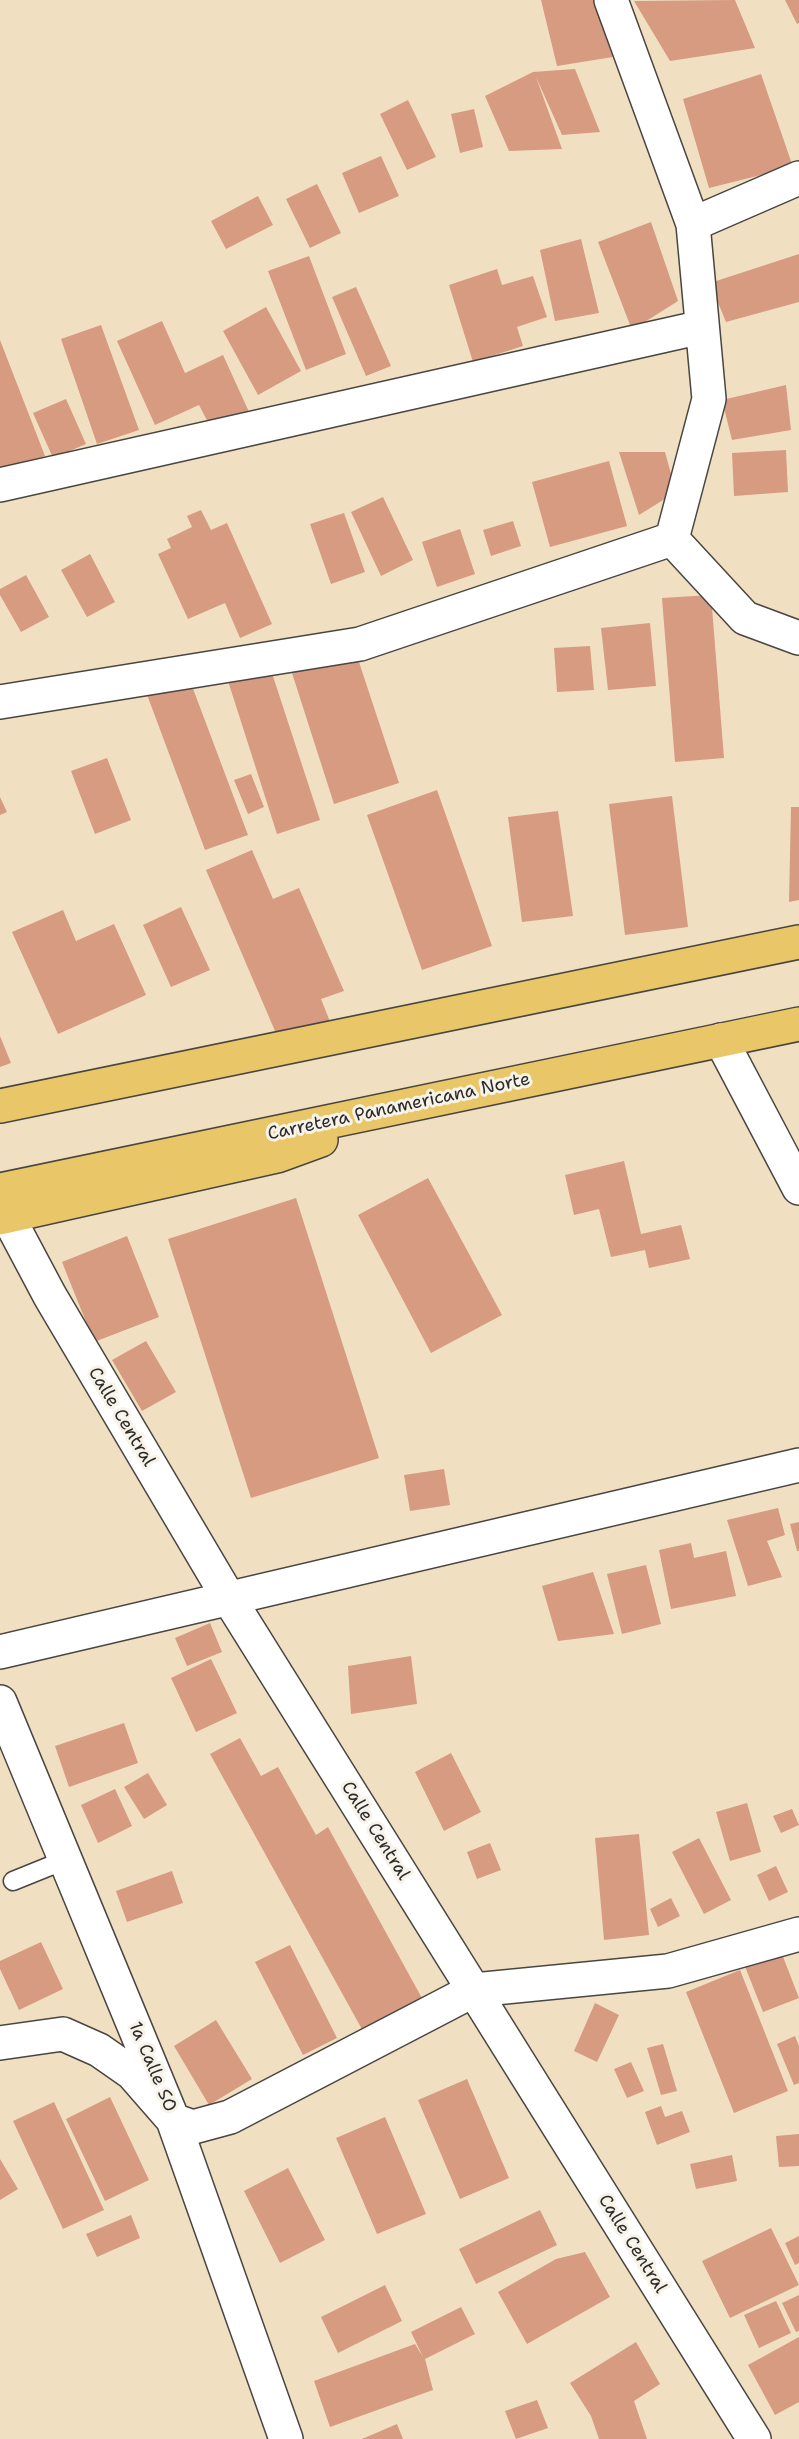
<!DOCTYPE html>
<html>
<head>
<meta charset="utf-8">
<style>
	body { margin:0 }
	canvas { display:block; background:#f1dfc1 }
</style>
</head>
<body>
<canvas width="799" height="2439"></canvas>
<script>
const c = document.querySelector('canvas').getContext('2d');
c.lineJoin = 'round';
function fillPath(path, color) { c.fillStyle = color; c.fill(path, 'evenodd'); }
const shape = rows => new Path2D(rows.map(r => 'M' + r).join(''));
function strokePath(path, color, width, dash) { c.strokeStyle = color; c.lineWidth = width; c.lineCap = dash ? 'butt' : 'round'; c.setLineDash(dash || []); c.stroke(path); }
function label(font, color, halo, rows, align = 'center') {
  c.font = font + ' "Shantell Sans",sans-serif'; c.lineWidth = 6; c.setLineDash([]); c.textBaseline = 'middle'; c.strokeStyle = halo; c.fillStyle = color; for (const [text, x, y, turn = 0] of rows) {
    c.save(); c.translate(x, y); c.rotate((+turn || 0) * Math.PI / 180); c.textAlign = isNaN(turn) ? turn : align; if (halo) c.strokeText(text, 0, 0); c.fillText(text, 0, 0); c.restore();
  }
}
const building = shape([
	[541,0,599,0,613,57,557,66],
	[735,0,755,48,670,61,634,1],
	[785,0,799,0,799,23,797,24],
	[575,69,600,132,562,135,536,77,562,149,509,151,485,96,533,72],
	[761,74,793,167,709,188,683,99],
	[408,100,436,157,407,170,380,114],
	[474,109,483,147,460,153,451,114],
	[381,156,399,196,359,213,342,173],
	[317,184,341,233,310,248,286,199],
	[258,196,273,225,226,249,211,221],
	[651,222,678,301,632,330,598,242],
	[581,239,599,313,555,321,540,250],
	[799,254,799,302,726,322,710,283],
	[309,256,346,354,306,370,268,271],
	[497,269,502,285,533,276,547,317,517,327,523,346,473,362,449,285],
	[356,287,391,366,366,376,332,297],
	[266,307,301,371,258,395,223,331],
	[162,321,185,373,223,355,250,414,213,432,199,405,155,425,117,341],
	[101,325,139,430,97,444,61,339],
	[0,340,45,456,0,473],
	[786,385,791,430,732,440,722,400],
	[66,399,86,444,53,458,33,413],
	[786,450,788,492,734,496,732,453],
	[619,452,665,452,676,492,639,515],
	[609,461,627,526,550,547,532,482],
	[383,497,413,560,381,576,351,512],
	[201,510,211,530,227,523,272,624,240,638,225,603,188,619,158,554,171,548,167,539,192,527,187,516],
	[344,513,365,572,331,584,310,524],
	[513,521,521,546,491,556,483,530],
	[460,529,475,574,437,587,422,542],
	[90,554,115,602,87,617,61,570],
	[26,575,49,617,21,632,0,595,0,589],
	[711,595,724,758,675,762,662,598],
	[650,623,656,686,608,690,601,628],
	[590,646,594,690,557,692,554,648],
	[356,653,399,783,334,804,292,673],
	[270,667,320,820,277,834,228,681],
	[192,686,248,835,205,850,146,692],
	[107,758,131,820,95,834,71,771],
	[251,774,264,807,248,814,234,780],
	[437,790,492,946,422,970,367,815],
	[672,796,688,927,625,935,609,804],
	[0,797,7,812,0,815],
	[791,807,799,807,799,900,789,902],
	[558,811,573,916,522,922,508,817],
	[252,850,273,899,299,888,344,991,321,999,331,1024,281,1045,206,870],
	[181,907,210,970,171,987,143,925],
	[63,910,76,941,114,924,146,995,58,1034,12,932],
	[0,1036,11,1063,0,1067],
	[624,1161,641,1234,681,1225,690,1259,649,1268,645,1250,611,1257,599,1209,574,1215,565,1175],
	[428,1178,502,1315,431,1353,358,1215],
	[296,1198,379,1458,251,1498,168,1239],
	[127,1236,159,1317,94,1342,62,1262],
	[146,1341,176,1392,142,1411,112,1360],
	[444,1469,450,1505,410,1511,404,1475],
	[778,1508,785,1535,767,1541,782,1577,748,1586,727,1520],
	[799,1522,799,1551,797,1551,790,1524],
	[691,1543,694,1558,726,1551,736,1596,671,1609,659,1550],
	[646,1565,661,1624,622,1634,607,1574],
	[593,1572,614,1634,558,1641,542,1586],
	[210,1623,222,1652,187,1666,175,1638],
	[411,1656,417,1704,351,1714,348,1666],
	[211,1659,237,1713,196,1732,171,1678],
	[124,1723,138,1763,69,1787,55,1746],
	[240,1738,261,1776,278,1767,316,1835,328,1827,423,2000,364,2033,210,1754],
	[451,1753,481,1812,444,1831,415,1772],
	[148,1773,167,1805,144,1819,124,1787],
	[115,1789,132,1826,98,1843,81,1805],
	[747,1803,761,1852,730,1861,716,1812],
	[792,1809,799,1825,781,1833,773,1816],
	[639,1834,649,1935,604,1940,595,1838],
	[699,1838,731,1900,704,1914,672,1852],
	[490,1843,501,1870,477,1879,467,1852],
	[776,1866,788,1892,769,1901,757,1875],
	[172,1871,183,1903,127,1922,116,1891],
	[671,1898,680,1916,658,1927,650,1909],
	[41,1942,63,1989,19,2010,0,1969,0,1961],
	[290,1945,337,2038,303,2055,255,1962],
	[780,1949,799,1998,763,2012,744,1964],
	[740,1970,788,2091,734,2113,686,1992],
	[595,2003,619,2015,597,2062,574,2051],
	[216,2020,252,2079,209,2105,174,2046],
	[795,2036,799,2046,799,2083,794,2085,777,2044],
	[663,2044,677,2091,661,2095,647,2048],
	[631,2062,644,2091,627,2098,614,2069],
	[467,2079,509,2178,460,2199,418,2100],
	[110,2097,149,2180,105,2201,66,2119],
	[54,2102,104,2210,63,2229,13,2121],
	[661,2106,665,2117,682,2111,690,2132,657,2145,645,2112],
	[385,2117,426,2214,377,2234,336,2138],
	[799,2134,799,2166,779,2167,776,2136],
	[732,2155,737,2181,696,2189,690,2164],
	[0,2159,18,2189,0,2200],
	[288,2168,325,2240,280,2263,244,2191],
	[540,2210,557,2245,476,2284,459,2249],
	[131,2215,140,2238,97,2257,86,2234],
	[771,2228,799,2285,730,2318,702,2261],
	[799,2236,799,2263,795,2265,785,2243],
	[585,2252,610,2297,527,2344,498,2292,556,2259],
	[385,2285,402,2321,338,2353,321,2317],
	[799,2295,799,2331,796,2332,782,2303],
	[776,2301,791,2333,759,2348,744,2315],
	[461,2307,475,2334,425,2359,433,2390,330,2427,314,2381,415,2344,423,2357,411,2332],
	[799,2337,799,2402,775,2415,748,2365],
	[636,2342,660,2384,634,2401,647,2439,599,2439,591,2416,570,2383],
	[537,2400,548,2428,516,2439,505,2411],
	[397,2424,403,2439,362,2439]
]);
const lane = shape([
	[13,1881,65,1860]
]);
const street = shape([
	[693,224,799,178],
	[0,485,702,327],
	[672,539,745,618,799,638],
	[0,702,360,644,672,539,709,399,693,224,611,0],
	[721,1040,799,1188],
	[8,1217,50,1296,228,1597,754,2439],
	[0,1652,799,1465],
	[0,1702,173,2120,286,2439],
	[0,2043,63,2034,99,2050,132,2073,173,2120,193,2127,230,2117,474,1990,668,1971,799,1934]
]);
const highway = shape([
	[0,1106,799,942],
	[0,1190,799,1024],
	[0,1218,277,1156,321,1140]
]);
const streetNames = [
	["Carretera Panamericana Norte",399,1107,-12],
	["Calle Central",121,1417,59],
	["Calle Central",375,1831,58],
	["1a Calle SO",152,2067,67],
	["Calle Central",632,2244,58]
];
fillPath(building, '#d79b82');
strokePath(lane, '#494642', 21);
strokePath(street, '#494642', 36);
strokePath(highway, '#494642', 36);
strokePath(lane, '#fff', 18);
strokePath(street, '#fff', 33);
strokePath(highway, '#e9c769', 33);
label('18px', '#2b2b2b', '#f7f3e8', streetNames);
</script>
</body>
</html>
